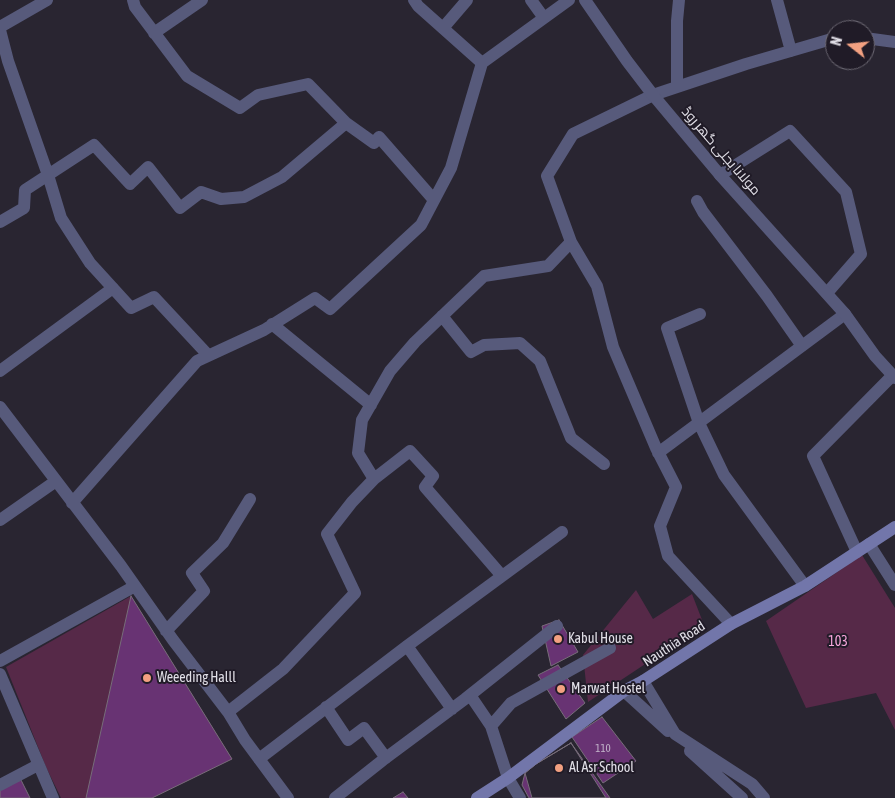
<!DOCTYPE html>
<html>
<head>
<meta charset="utf-8">
<style>
	body { margin:0 }
	#map { position:relative; width:895px; height:798px; overflow:hidden; background:#292531; font-family:"Asap Condensed",sans-serif }
	canvas { display:block }
	.north { position:absolute; left:825px; top:20px; width:50px; height:50px; box-sizing:border-box; background:#201b27; border:1px solid #6d6974; border-radius:50%; rotate:286deg; font-size:14px; font-weight:700; line-height:20px; text-align:center; color:#e1dfe7 }
	.north::after { content:''; display:block; margin:auto; width:18px; height:22px; background:#f2a081; clip-path:polygon(50% 0,100% 100%,50% 72%,0 100%) }
</style>
</head>
<body>
<div id="map">
<canvas width="895" height="798"></canvas>
<div class="north">N</div>
</div>
<script>
const c = document.querySelector('canvas').getContext('2d');
c.lineJoin = 'round';
function fillPath(path, color) { c.fillStyle = color; c.fill(path, 'evenodd'); }
const shape = rows => new Path2D(rows.map(r => 'M' + r).join(''));
function strokePath(path, color, width, dash) { c.strokeStyle = color; c.lineWidth = width; c.lineCap = dash ? 'butt' : 'round'; c.setLineDash(dash || []); c.stroke(path); }
function label(font, color, halo, rows, align = 'center') {
  c.font = font + ' "Asap Condensed",Cairo,sans-serif'; c.lineWidth = 4; c.setLineDash([]); c.textBaseline = 'middle'; c.strokeStyle = halo; c.fillStyle = color; for (const [text, x, y, turn = 0] of rows) {
    c.save(); c.translate(x, y); c.rotate((+turn || 0) * Math.PI / 180); c.textAlign = isNaN(turn) ? turn : align; if (halo) c.strokeText(text, 0, 0); c.fillText(text, 0, 0); c.restore();
  }
}
const green = shape([
	[862,555,895,608,895,730,876,693,806,708,766,621],
	[636,590,653,619,692,594,704,625,588,702,583,655],
	[131,596,232,759,152,798,61,798,46,767,6,667]
]);
const building = shape([
	[131,596,232,759,152,798,86,798,131,596],
	[559,620,578,652,551,666,542,626,559,620],
	[558,665,585,703,566,719,538,675,558,665],
	[602,717,636,761,603,783,572,737,602,717],
	[571,743,610,798,529,798,522,785,525,773,536,764,571,743],
	[571,743,606,798,532,798,525,773,536,764,571,743],
	[21,780,30,798,0,798,0,789,21,780],
	[403,792,408,798,393,798,403,792]
]);
const minor = shape([
	[133,0,135,7,187,76,240,108,258,95,308,84,346,123],
	[414,0,418,6,482,63],
	[531,0,544,18],
	[777,0,791,51],
	[0,27,47,0],
	[443,28,467,0],
	[0,30,8,61,48,175,61,218,90,263,131,308,154,297,208,355],
	[154,33,202,0],
	[865,38,895,42],
	[677,87,677,21,679,0],
	[720,175,790,131,846,192,861,254,827,293],
	[697,201,703,212,767,296,802,346],
	[0,222,24,208,25,190,94,145,130,184,148,167,180,208,201,192,221,199,244,197,282,177,346,123,374,143,379,137,434,200],
	[571,242,597,286,613,347,656,448,676,487,660,526,668,556,731,624],
	[700,314,667,328,699,423,724,475,805,586],
	[442,316,471,352,484,345,520,343,540,361,571,438,604,464],
	[272,324,371,405],
	[0,371,113,288],
	[0,407,121,566,173,640,228,712,245,740,288,798],
	[658,453,845,314],
	[374,479,410,451,433,476,425,487,502,576],
	[72,503,197,361,264,330,315,298,330,309,421,225,451,168,482,63,569,0],
	[0,520,56,481],
	[857,552,813,456,893,375],
	[166,631,204,591,192,573,223,543,250,499],
	[407,646,452,709],
	[0,661,135,586],
	[0,674,53,798],
	[643,681,675,734,752,784,764,798],
	[624,691,668,731],
	[470,695,491,726,508,778,520,798],
	[326,707,348,740,364,728,386,758],
	[228,712,283,669,355,593,327,534,352,502,374,479,358,453,362,420,390,371,415,342,484,276,548,266,571,242,547,176,573,134,653,95,746,64,835,38],
	[491,726,511,703,610,648],
	[690,751,742,798],
	[259,759,407,646,562,532],
	[0,785,38,765],
	[335,798,383,760,465,699,557,626]
]);
const tertiary = shape([
	[585,0,627,61,653,95,720,175,845,314,875,356,895,378],
	[869,544,895,585]
]);
const secondary = shape([
	[477,798,508,778,624,691,643,681,731,624,805,586,895,527]
]);
const markers = [
	[558,639,5,"#f2a081"],
	[147,678,5,"#f2a081"],
	[561,689,5,"#f2a081"],
	[559,768,5,"#f2a081"]
];
const numberNames = [
	["110",603,749]
];
const streetNames = [
	["مولانا بجلی گھر روڈ",721,151,49],
	["Nauthia Road",674,644,-33]
];
const poiNames = [
	["Kabul House",568,639],
	["Weeeding Halll",157,678],
	["Marwat Hostel",571,689],
	["Al Asr School",569,768]
];
const parkNames = [
	["103",838,642]
];
fillPath(green, '#562948');
fillPath(building, '#683373');
strokePath(building, '#776d79', 1);
strokePath(minor, '#575a7b', 12);
strokePath(tertiary, '#575a7b', 12);
strokePath(secondary, '#7276aa', 12);
for (const [x, y, r, color] of markers) { const dot = new Path2D(); dot.arc(x, y, r, 0, 2 * Math.PI); c.fillStyle = color; c.fill(dot); strokePath(dot, '#201b27', 2); }
label('11px', '#c3b4ca', null, numberNames);
label('14px', '#e1dfe7', '#201b27', streetNames);
label('14px', '#e1dfe7', '#201b27', poiNames, 'left');
label('14px', '#f8a6dc', '#201b27', parkNames);
</script>
</body>
</html>
